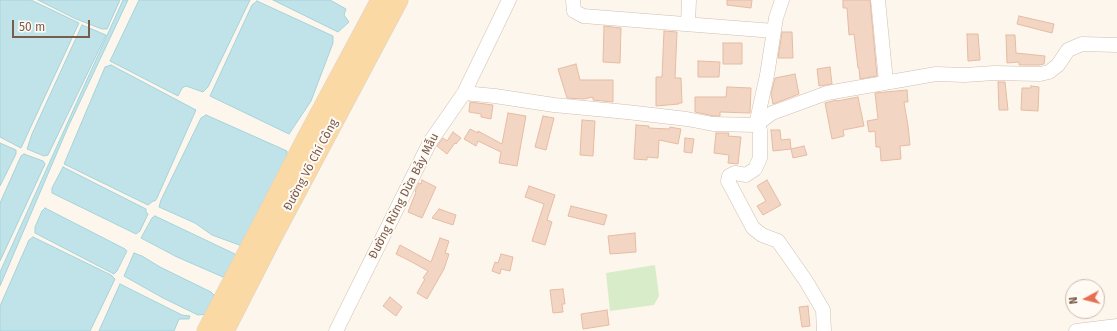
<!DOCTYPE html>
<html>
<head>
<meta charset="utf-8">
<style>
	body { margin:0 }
	#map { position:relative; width:1117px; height:331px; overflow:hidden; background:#fdf6ec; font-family:"Fira Sans",sans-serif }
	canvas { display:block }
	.north { position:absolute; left:1065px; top:279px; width:40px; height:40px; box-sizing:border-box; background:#fffaf3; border:1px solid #cabbb1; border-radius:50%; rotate:263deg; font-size:11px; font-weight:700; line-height:16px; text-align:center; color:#7a5c4d }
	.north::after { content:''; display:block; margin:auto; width:14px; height:18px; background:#e76f51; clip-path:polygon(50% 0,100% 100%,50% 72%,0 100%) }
	.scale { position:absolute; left:12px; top:20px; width:78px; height:18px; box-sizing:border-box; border:2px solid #7a5c4d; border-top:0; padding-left:5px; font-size:12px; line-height:14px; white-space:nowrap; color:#7a5c4d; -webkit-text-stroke:3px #fffaf3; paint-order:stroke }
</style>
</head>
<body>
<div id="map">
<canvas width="1117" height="331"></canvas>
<div class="north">N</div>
<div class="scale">50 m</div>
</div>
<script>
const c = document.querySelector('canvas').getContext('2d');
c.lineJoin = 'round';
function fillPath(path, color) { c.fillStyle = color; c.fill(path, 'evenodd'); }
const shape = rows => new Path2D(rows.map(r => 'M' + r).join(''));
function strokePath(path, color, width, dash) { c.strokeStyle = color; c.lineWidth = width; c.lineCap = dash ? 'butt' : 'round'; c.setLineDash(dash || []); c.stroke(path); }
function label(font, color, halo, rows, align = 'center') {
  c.font = font + ' "Fira Sans",sans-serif'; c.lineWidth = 4; c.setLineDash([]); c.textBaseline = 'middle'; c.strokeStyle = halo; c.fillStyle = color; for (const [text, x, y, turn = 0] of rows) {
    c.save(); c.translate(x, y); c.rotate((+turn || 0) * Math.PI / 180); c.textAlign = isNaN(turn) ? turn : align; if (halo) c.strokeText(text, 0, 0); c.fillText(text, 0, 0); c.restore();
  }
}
const green = shape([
	[655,265,659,296,654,305,610,311,606,273]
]);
const water = shape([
	[0,0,31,0,79,23,21,148,0,137,0,0],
	[38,0,120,0,107,29,102,29,76,19,38,0],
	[123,0,128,0,68,127,0,286,0,272,123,0],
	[139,0,250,0,208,87,203,92,186,86,182,88,178,96,110,61,139,0],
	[273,0,330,0,346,9,344,15,349,22,338,32,273,0],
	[257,1,333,36,333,43,311,101,289,134,210,96,252,5,257,1],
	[82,25,106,35,48,155,44,156,27,149,32,134,82,25],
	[111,65,196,110,157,198,155,201,153,201,148,205,64,164,105,67,111,65],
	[206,115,287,151,287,159,242,246,212,235,195,223,159,207,161,200,201,118,206,115],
	[0,143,16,150,16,154,0,186,0,143],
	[24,154,43,161,45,164,0,261,0,203,21,156,24,154],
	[63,167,146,209,146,212,148,214,140,231,136,234,52,193,52,188,63,167],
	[45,208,125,249,127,251,117,271,114,274,35,233,35,227,42,211,45,208],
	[155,216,235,254,237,256,230,275,223,277,177,257,141,238,152,218,155,216],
	[33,237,111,275,115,279,90,331,0,331,0,306,29,240,33,237],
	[134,253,142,256,160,267,211,292,214,295,207,314,198,315,163,298,124,276,134,253],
	[120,284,182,315,190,316,189,319,179,319,174,331,99,331,120,284]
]);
const building = shape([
	[727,0,752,0,751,8,727,5,727,0],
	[843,0,870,0,877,76,860,79,859,68,858,68,854,34,849,35,847,8,843,8,843,0],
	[1019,16,1054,24,1052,33,1017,24,1019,16],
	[604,26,621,28,620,63,603,62,604,26],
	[664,31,677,32,675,78,681,78,682,103,678,103,679,104,656,106,656,77,662,77,664,31],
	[782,32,792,32,793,58,778,58,782,32],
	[967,34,978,34,980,60,968,61,967,34],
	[1006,35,1015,35,1016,53,1045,56,1044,64,1039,65,1019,65,1019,62,1007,63,1006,35],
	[723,43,742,43,742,64,723,64,723,43],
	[698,61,720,62,719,77,698,77,698,61],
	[576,64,580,80,613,80,613,102,593,100,593,97,584,99,567,98,558,69,576,64],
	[830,67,832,84,819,86,817,69,830,67],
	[795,74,799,94,773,104,771,94,775,78,795,74],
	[998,82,1005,82,1008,110,999,110,998,82],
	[1031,86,1039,87,1038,111,1021,110,1022,88,1031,88,1031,86],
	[727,87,751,88,750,113,720,112,720,116,714,116,695,112,695,97,726,97,727,87],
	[907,90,908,102,904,102,908,126,910,145,900,146,901,159,881,161,880,147,876,147,875,131,869,132,867,121,878,119,875,93,907,90],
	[858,97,864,126,843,130,844,136,832,139,825,103,837,100,837,101,858,97],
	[470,102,493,105,491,119,481,117,481,114,469,112,470,102],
	[508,113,526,116,517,166,499,163,501,152,478,141,476,146,464,139,470,129,478,133,478,131,502,144,508,113],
	[543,116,554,118,546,150,535,147,543,116],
	[582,120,595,121,593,156,580,155,582,120],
	[636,125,649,126,649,128,669,129,670,127,681,129,678,144,659,140,658,158,647,157,647,160,634,159,636,125],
	[771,130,780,130,781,140,790,139,791,149,773,151,771,130],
	[453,132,461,138,456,144,455,143,447,154,437,146,443,138,447,141,453,132],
	[716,133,729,133,728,136,741,137,738,164,728,163,729,155,714,153,716,133],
	[685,138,694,139,692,153,684,152,685,138],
	[804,146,807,155,793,158,791,149,804,146],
	[422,180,436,187,422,218,408,212,416,192,415,191,419,183,421,184,422,180],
	[767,180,781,205,763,215,757,206,766,201,757,186,767,180],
	[529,186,555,195,547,220,552,222,545,245,532,241,544,204,525,197,529,186],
	[571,206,607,215,604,225,568,216,571,206],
	[439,209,456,215,453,225,432,218,439,209],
	[635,233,636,252,610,254,608,236,635,233],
	[440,238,449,241,445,253,449,254,444,269,427,299,417,293,425,279,423,278,428,271,410,261,396,254,400,245,431,262,440,238],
	[501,254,513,257,510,271,501,269,500,274,492,271,495,262,498,263,501,254],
	[563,289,565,304,562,304,563,312,553,313,550,290,563,289],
	[390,297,402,307,396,316,383,306,390,297],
	[808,306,810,326,802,327,799,307,808,306],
	[607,310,609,325,583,329,581,314,607,310]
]);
const minor = shape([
	[573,0,574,11,583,16,774,31],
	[782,0,776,18,767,75,756,125,760,130,760,158,755,169,746,175,735,173,729,176,728,181,753,228,762,235,778,241,806,281,823,310,824,331],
	[878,0,886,82],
	[688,24,689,0],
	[464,93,495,96,554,105,627,112,687,119,713,124,756,125,772,113,827,93,936,74,965,75,994,73,1040,74,1049,72,1058,65,1068,50,1082,44,1117,45],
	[336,331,430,142,464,93,509,0],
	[1076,331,1117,326]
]);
const major = shape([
	[206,331,306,138,380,0],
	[225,331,272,239,399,0]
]);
const streetNames = [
	["Đường Võ Chí Công",311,165,-62],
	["Đường Rừng Dừa Bảy Mẫu",404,196,-63]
];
fillPath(green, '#d8ecc9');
fillPath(water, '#bfe3e8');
strokePath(water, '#a5d3da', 1);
fillPath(building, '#f3d5c3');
strokePath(building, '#e6bba3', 1);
strokePath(minor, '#d1beb0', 15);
strokePath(major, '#dad1cd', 19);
strokePath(minor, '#fff', 14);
strokePath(major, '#fbd9a5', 18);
label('12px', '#7a5c4d', '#fffaf3', streetNames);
</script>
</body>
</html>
